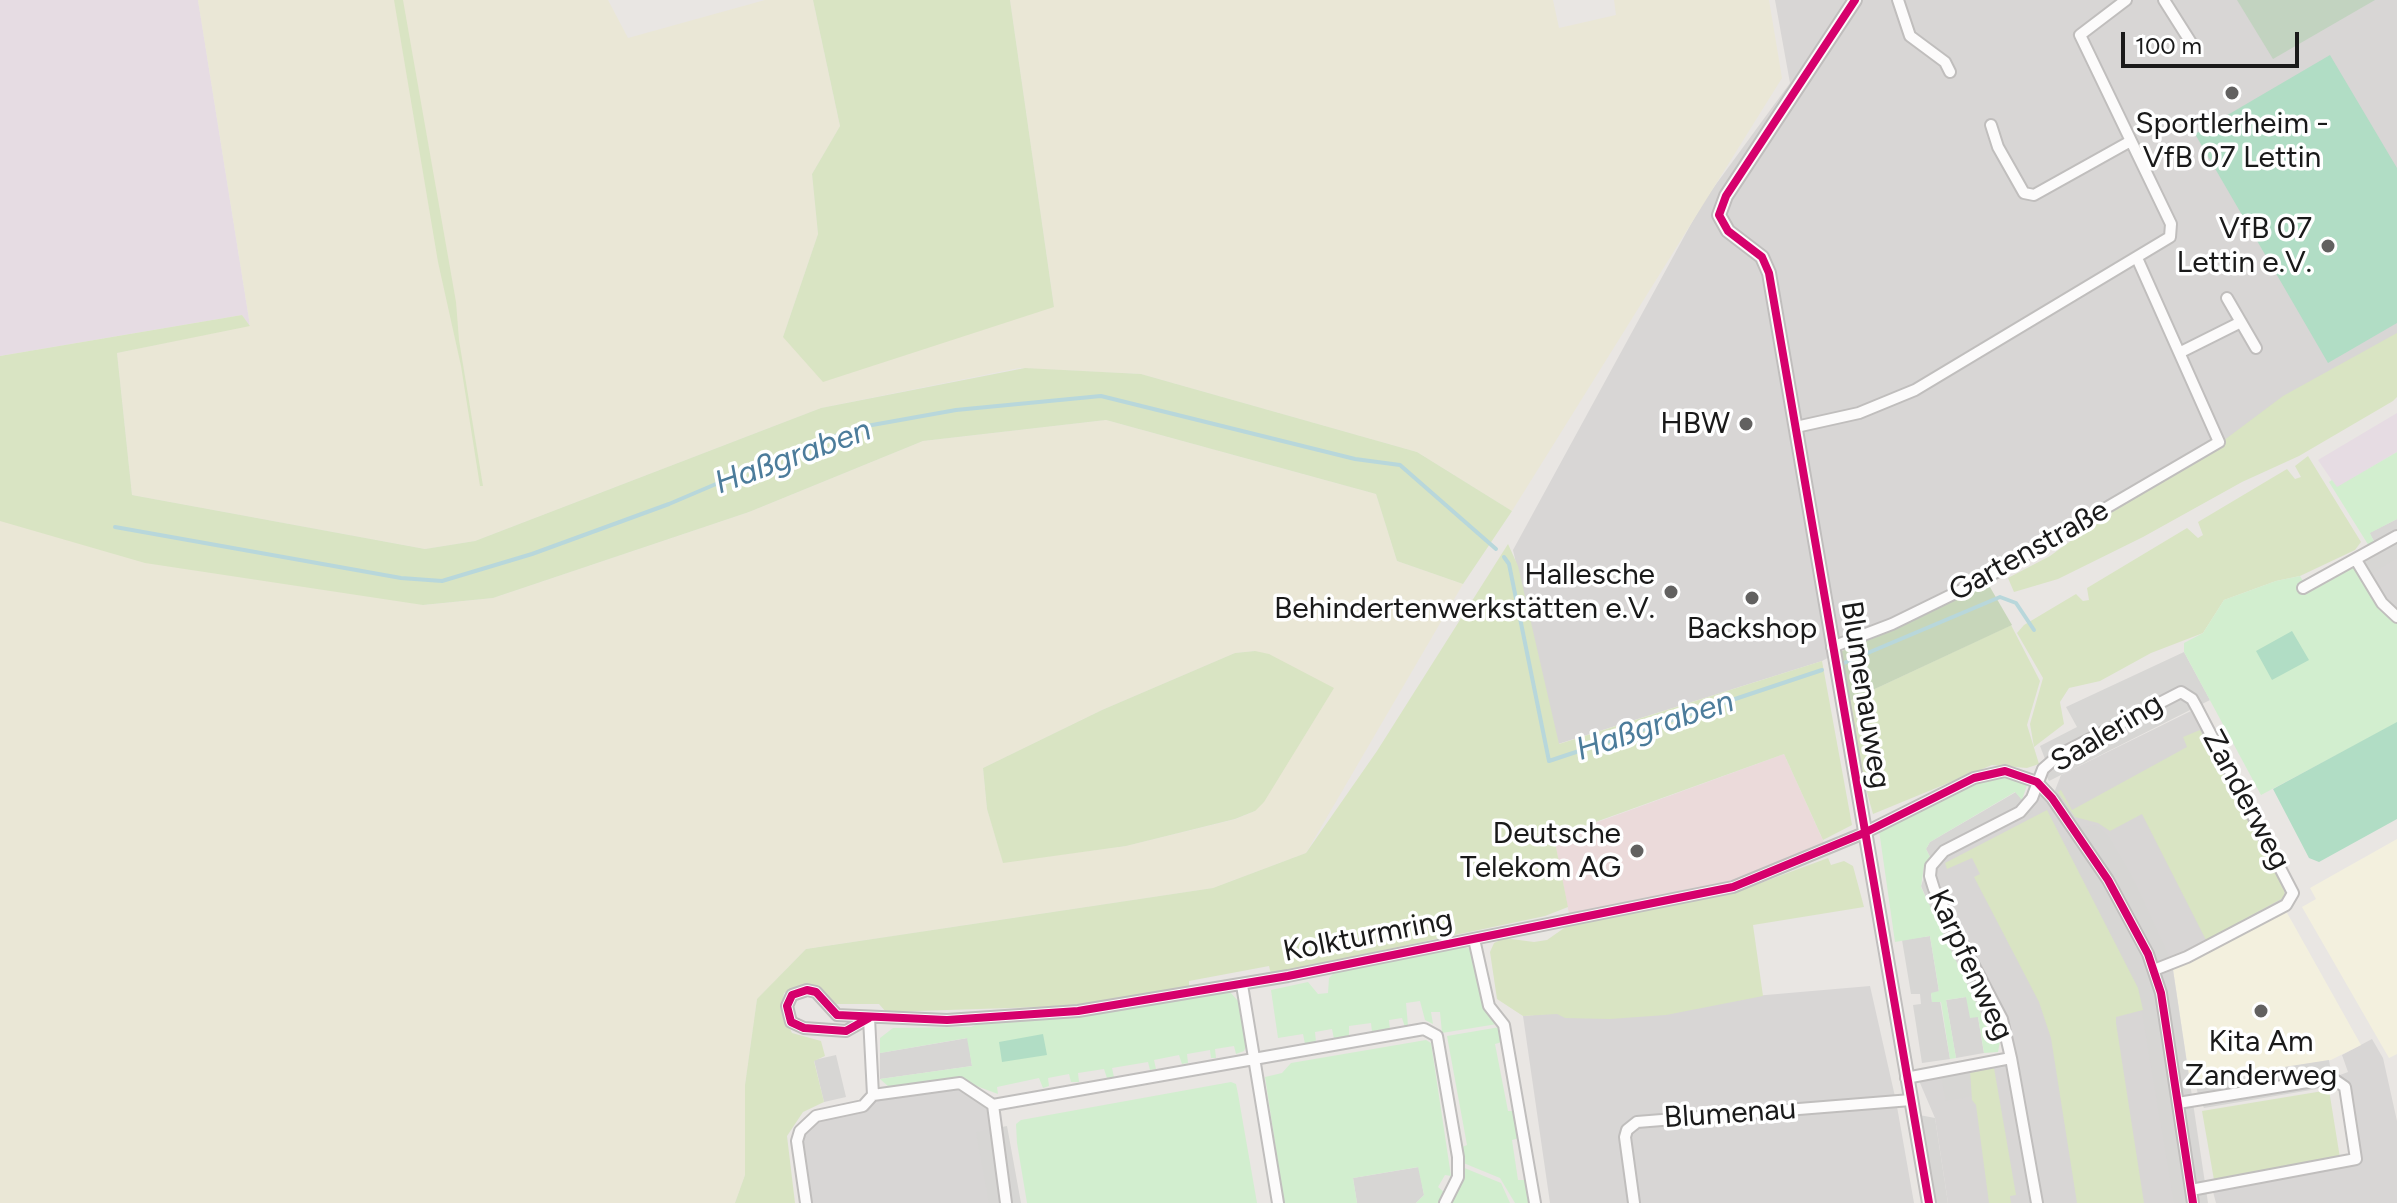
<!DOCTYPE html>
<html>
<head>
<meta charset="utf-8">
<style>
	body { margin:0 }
	#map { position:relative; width:2397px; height:1203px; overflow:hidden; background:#e9e6e3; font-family:Figtree,sans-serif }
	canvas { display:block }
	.scale { position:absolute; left:2121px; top:32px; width:178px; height:36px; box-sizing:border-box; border:4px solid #1a1a1a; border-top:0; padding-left:10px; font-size:24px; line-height:28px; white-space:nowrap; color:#1a1a1a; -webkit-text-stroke:6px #fff; paint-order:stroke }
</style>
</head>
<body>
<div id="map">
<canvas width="2397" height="1203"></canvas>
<div class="scale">100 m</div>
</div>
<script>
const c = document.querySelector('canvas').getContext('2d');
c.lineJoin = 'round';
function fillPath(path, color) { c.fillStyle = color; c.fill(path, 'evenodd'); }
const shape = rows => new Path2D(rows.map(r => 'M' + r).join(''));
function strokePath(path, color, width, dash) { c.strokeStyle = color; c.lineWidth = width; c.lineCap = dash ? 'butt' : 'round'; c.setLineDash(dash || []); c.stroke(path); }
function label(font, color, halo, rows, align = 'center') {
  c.font = font + ' Figtree,sans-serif'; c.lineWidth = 7; c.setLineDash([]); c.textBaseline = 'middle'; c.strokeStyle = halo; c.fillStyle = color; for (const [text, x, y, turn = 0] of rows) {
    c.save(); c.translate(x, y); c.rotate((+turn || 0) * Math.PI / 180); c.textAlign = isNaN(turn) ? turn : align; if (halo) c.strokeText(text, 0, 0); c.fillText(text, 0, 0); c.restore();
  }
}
const residential = shape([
	[1775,0,2397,0,2397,349,1822,661,1558,744,1513,550,1703,202,1790,83],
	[2397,536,2397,617,2366,577],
	[2197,708,2292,900,2154,970,2193,1203,1948,1203,1935,1118,1917,1076,2011,1058,2009,1041,1934,889,1934,861,2020,812,2035,789,2052,798,2061,775],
	[1870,986,1896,1101,1914,1203,1550,1203,1523,1016],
	[2372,1039,2383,1058,2397,1121,2397,1203,2216,1203,2212,1188,2356,1159,2345,1087,2332,1078,2348,1072,2342,1055],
	[960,1083,993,1105,1007,1203,806,1203,800,1131,806,1122,855,1107,873,1095]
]);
const commercial = shape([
	[1784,754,1826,847,1733,887,1570,919,1554,838]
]);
const industrial = shape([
	[0,0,198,0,250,326,242,315,0,356],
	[2397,413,2397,452,2337,488,2318,460]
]);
const education = shape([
	[2397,839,2397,1054,2389,1058,2302,907,2316,899,2310,888],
	[2286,911,2361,1045,2331,1060,2190,1082,2173,969]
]);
const religious = shape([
	[2397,519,2397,558,2366,577,2356,560,2378,547,2369,533],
	[2184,652,2210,700,2049,781,2043,769,2047,764,2040,746,2077,727,2066,707],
	[2016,792,2033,813,1938,864,1930,857,1926,849,1930,842],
	[2096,825,2108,836,2132,877,2172,963,2208,1203,2174,1203,2138,988,2064,842,2082,827],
	[1924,877,1977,980,2001,1036,1994,1039,1940,931,1921,886],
	[1930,936,1939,992,1931,994,1932,1002,1940,1001,1950,1059,1922,1063,1913,1005,1921,1004,1920,994,1911,994,1902,940],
	[1966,997,1978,1017,1984,1053,1956,1058,1946,1000],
	[968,1038,972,1066,880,1079,880,1053],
	[836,1055,846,1097,824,1102,814,1060],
	[2329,1060,2332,1078,2317,1089,2204,1108,2199,1099,2195,1081],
	[1970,1070,1974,1096,1946,1101,1941,1075],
	[1914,1114,1935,1118,1948,1203,1929,1203],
	[1007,1126,1021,1203,989,1203,976,1132],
	[1419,1167,1424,1195,1416,1203,1357,1203,1353,1178]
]);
const farmland = shape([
	[198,0,608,0,628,38,765,0,813,0,840,126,812,174,818,234,783,337,1054,307,1010,0,1553,0,1559,28,1616,15,1614,0,1769,0,1782,78,1512,511,1417,452,1141,374,1019,368,821,408,475,541,425,549,132,495,117,353,250,325],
	[1106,420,1376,494,1397,561,1463,584,1306,853,1213,888,806,949,757,999,745,1085,745,1175,735,1203,0,1203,0,518,424,605,493,598,749,512,923,441],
	[1255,651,1255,811,1236,819,1126,846,1003,862,987,809,983,768,1102,710,1235,653]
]);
const grass = shape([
	[394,0,403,0,456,302,459,340,483,486,480,486,461,366,438,262],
	[813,0,1010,0,1054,307,823,382,783,337,818,234,812,174,840,126],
	[242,315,250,326,117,353,132,495,425,549,475,541,821,408,1025,368,1141,374,1417,452,1512,511,1463,584,1397,561,1376,494,1106,420,923,441,749,512,493,598,423,605,145,563,0,521,0,356],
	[2397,333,2397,397,2393,401,2299,456,2242,482,2143,537,2058,579,2014,592,2008,578,2050,556,2119,506,2215,447,2283,396],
	[2308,456,2361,542,2355,550,2300,576,2276,581,2224,600,2203,633,2151,653,2100,681,2069,688,2060,702,2064,724,2034,747,2030,724,2043,678,2017,633,2024,625,2076,594,2083,601,2089,600,2087,588,2187,528,2198,538,2203,535,2198,522,2287,469,2295,479,2301,477,2295,466],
	[1508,544,1518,566,1559,744,1822,661,1852,825,1823,840,1784,754,1554,837,1568,907,1545,916,1271,974,1269,966,1189,981,1189,989,1071,1006,886,1012,879,1004,836,1004,816,985,799,986,784,993,781,1010,792,1033,821,1041,825,1056,814,1061,824,1102,803,1112,787,1136,795,1203,735,1203,745,1175,745,1085,757,999,806,949,1213,888,1306,853,1377,751],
	[2011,625,2040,681,2027,725,2039,764,2027,768,1992,765,1873,814,1851,735,1847,702],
	[1255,651,1269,654,1334,688,1264,802,1255,811,1235,819,1126,846,1003,863,987,809,983,768,1102,710,1235,653],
	[2200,730,2284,889,2285,897,2206,940,2142,814,2110,831,2098,823,2075,817,2058,792,2061,790,2072,810,2187,747,2183,737],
	[2047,810,2138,988,2143,1010,2116,1017,2116,1023,2144,1203,2077,1203,2051,1038,2039,1002,1974,877,1980,874,1972,858,1947,869,1945,863],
	[1828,858,1831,865,1844,861,1853,866,1864,907,1753,925,1763,996,1666,1015,1610,1019,1565,1018,1557,1014,1523,1016,1497,999,1490,952,1494,943,1504,938,1534,942,1547,940,1567,926,1747,888],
	[1994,1068,2016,1195,2010,1196,2011,1203,1989,1203,1976,1105,1972,1100,1970,1070],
	[2329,1090,2340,1158,2214,1180,2202,1111]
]);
const forest = shape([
	[1987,582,2012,625,1847,702,1840,652]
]);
const cemetery = shape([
	[2237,0,2375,0,2273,59]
]);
const park = shape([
	[2397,452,2397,519,2370,533,2375,544,2369,546,2329,482,2332,480,2337,487],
	[2356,560,2397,617,2397,723,2261,795,2184,652,2184,643,2203,633,2224,600,2276,581,2300,576,2306,586],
	[2011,775,2027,785,2022,800,2015,792,1930,842,1926,849,1930,857,1924,866,1921,887,1993,1039,2001,1036,1998,1052,1984,1053,1978,1017,1970,1018,1966,997,1946,1000,1956,1058,1950,1059,1941,1002,1932,1002,1931,993,1939,991,1930,936,1895,942,1879,830,1979,780],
	[1460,946,1471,949,1497,1024,1442,1033,1440,1012,1431,1012,1433,1024,1425,1020,1420,1001,1406,1003,1408,1026,1405,1027,1402,1018,1389,1020,1390,1030,1372,1032,1371,1023,1349,1026,1349,1036,1334,1039,1332,1029,1315,1032,1316,1042,1305,1044,1303,1034,1278,1038,1271,990,1308,982,1318,994,1328,993,1329,978,1337,970],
	[1230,992,1239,1002,1247,1044,1244,1051,1236,1054,1234,1046,1215,1049,1216,1058,1211,1058,1210,1050,1187,1054,1188,1063,1182,1064,1179,1055,1154,1060,1156,1069,1150,1070,1148,1062,1112,1068,1114,1077,1107,1078,1104,1069,1078,1073,1079,1082,1071,1082,1069,1074,1048,1078,1049,1086,1043,1088,1039,1078,997,1087,998,1094,955,1078,889,1087,880,1079,972,1066,967,1038,880,1053,880,1038,893,1028,971,1027,982,1022,1060,1017],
	[1500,1027,1502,1042,1495,1044,1508,1111,1514,1111,1519,1138,1512,1140,1518,1180,1526,1180,1531,1203,1515,1203,1500,1178,1461,1162,1460,1148,1467,1145,1447,1036],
	[1426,1040,1431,1043,1451,1176,1445,1175,1438,1187,1445,1193,1438,1203,1416,1203,1424,1195,1418,1167,1353,1178,1357,1203,1284,1203,1265,1077,1282,1073,1291,1063],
	[1231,1082,1236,1084,1238,1094,1257,1203,1027,1203,1017,1143,1016,1124,1021,1120],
	[1462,1167,1501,1183,1510,1203,1449,1203]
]);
const pitch = shape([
	[2330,55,2397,168,2397,323,2328,363,2195,134],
	[2292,631,2309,660,2272,680,2256,651],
	[2397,722,2397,819,2319,862,2309,858,2273,789],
	[1043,1034,1047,1055,1002,1062,999,1042]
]);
const stream = shape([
	[115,527,401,578,442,581,532,554,669,504,791,452,861,427,956,410,1101,396,1355,459,1400,465,1496,549],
	[1504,557,1509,564,1549,761,1822,670],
	[1844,663,2000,597,2016,603,2034,630]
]);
const minor = shape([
	[1898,0,1910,36,1945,62,1950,72],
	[2164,0,2195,49],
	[1991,125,1998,147,2024,193,2034,195,2129,142],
	[2227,298,2256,348],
	[2181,352,2241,322],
	[1796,427,1859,413,1915,390,2170,237,2171,224,2080,35,2126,0],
	[2356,560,2382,603,2397,617],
	[2303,588,2397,536],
	[1832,647,1892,624,1986,578,2219,442,2137,258],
	[1474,939,1489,1006,1504,1025,1535,1203],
	[1242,985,1278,1203],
	[869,1018,846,1031,804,1028,791,1022,787,1006,792,995,807,990,816,992,837,1015,947,1020,1078,1011,1288,976,1733,887,1864,833,1974,778,2005,771,2037,782,2052,798,2108,880,2148,954,2161,993,2193,1203],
	[2011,1058,2002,1019,1934,889,1930,876,1931,866,1944,851,2020,812,2032,798,2043,769,2059,755,2181,692,2192,699,2197,708,2293,893,2286,905,2187,957,2154,970],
	[1906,1078,2011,1058,2037,1203],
	[873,1095,960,1083,993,1105],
	[2178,1103,2332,1078,2345,1087,2356,1159,2191,1190],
	[993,1105,1424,1029,1437,1036,1458,1157,1458,1177,1445,1203],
	[993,1105,1006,1203],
	[806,1203,797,1141,800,1131,816,1116,863,1106,873,1095,869,1018],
	[1634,1203,1625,1137,1627,1130,1637,1122,1911,1100]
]);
const tertiary = shape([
	[1855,0,1726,196,1719,215,1728,231,1762,257,1769,273,1929,1203]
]);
const cycleway = shape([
	[1855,0,1726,196,1719,215,1728,231,1762,257,1769,273,1929,1203],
	[869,1018,846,1031,804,1028,791,1022,787,1006,792,995,807,990,816,992,837,1015,947,1020,1078,1011,1288,976,1733,887,1864,833,1974,778,2005,771,2037,782,2052,798,2108,880,2148,954,2161,993,2193,1203]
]);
const markers = [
	[2232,93,8,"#626160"],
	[2328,246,8,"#626160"],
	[1746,424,8,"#626160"],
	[1671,592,8,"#626160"],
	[1752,598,8,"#626160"],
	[1637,851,8,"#626160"],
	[2261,1011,8,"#626160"]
];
const poiNames = [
	["Sportlerheim -",2232,124,"center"],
	["VfB 07 Lettin",2232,158,"center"],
	["VfB 07",2312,229],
	["Lettin e.V.",2312,263],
	["HBW",1730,424],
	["Hallesche",1655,575],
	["Behindertenwerkstätten e.V.",1655,609],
	["Backshop",1752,629,"center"],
	["Deutsche",1621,834],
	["Telekom AG",1621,868],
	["Kita Am",2261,1042,"center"],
	["Zanderweg",2261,1076,"center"]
];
const streetNames = [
	["Gartenstraße",2029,551,-29],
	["Blumenauweg",1865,695,81],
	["Saalering",2107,733,-31],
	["Zanderweg",2246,800,62],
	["Kolkturmring",1368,936,-11],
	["Karpfenweg",1970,965,65],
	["Blumenau",1730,1114,-4]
];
const waterNames = [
	["Haßgraben",793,457,-20],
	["Haßgraben",1655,726,-18]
];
fillPath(residential, '#d8d6d5');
fillPath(commercial, '#ebdada');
fillPath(industrial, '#e6dce3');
fillPath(education, '#f3f0de');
fillPath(religious, '#d7d6d4');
fillPath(farmland, '#eae7d6');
fillPath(grass, '#d9e4c3');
fillPath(forest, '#c7d6ba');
fillPath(cemetery, '#c2d3c0');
fillPath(park, '#d2eecf');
fillPath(pitch, '#b1ddc5');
strokePath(stream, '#b8d7db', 4);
strokePath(minor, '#c0bebd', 14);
strokePath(tertiary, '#c0bebd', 16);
strokePath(minor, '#fcfbfb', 10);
strokePath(tertiary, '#fcfbfb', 12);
strokePath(cycleway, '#d6006c', 8);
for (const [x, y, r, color] of markers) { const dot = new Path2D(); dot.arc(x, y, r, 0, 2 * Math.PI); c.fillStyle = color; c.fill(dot); strokePath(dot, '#fff', 3); }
label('30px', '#1a1a1a', '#fff', poiNames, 'right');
label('30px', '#1a1a1a', '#fff', streetNames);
label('italic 32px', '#4c7c9b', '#fff', waterNames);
</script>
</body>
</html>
